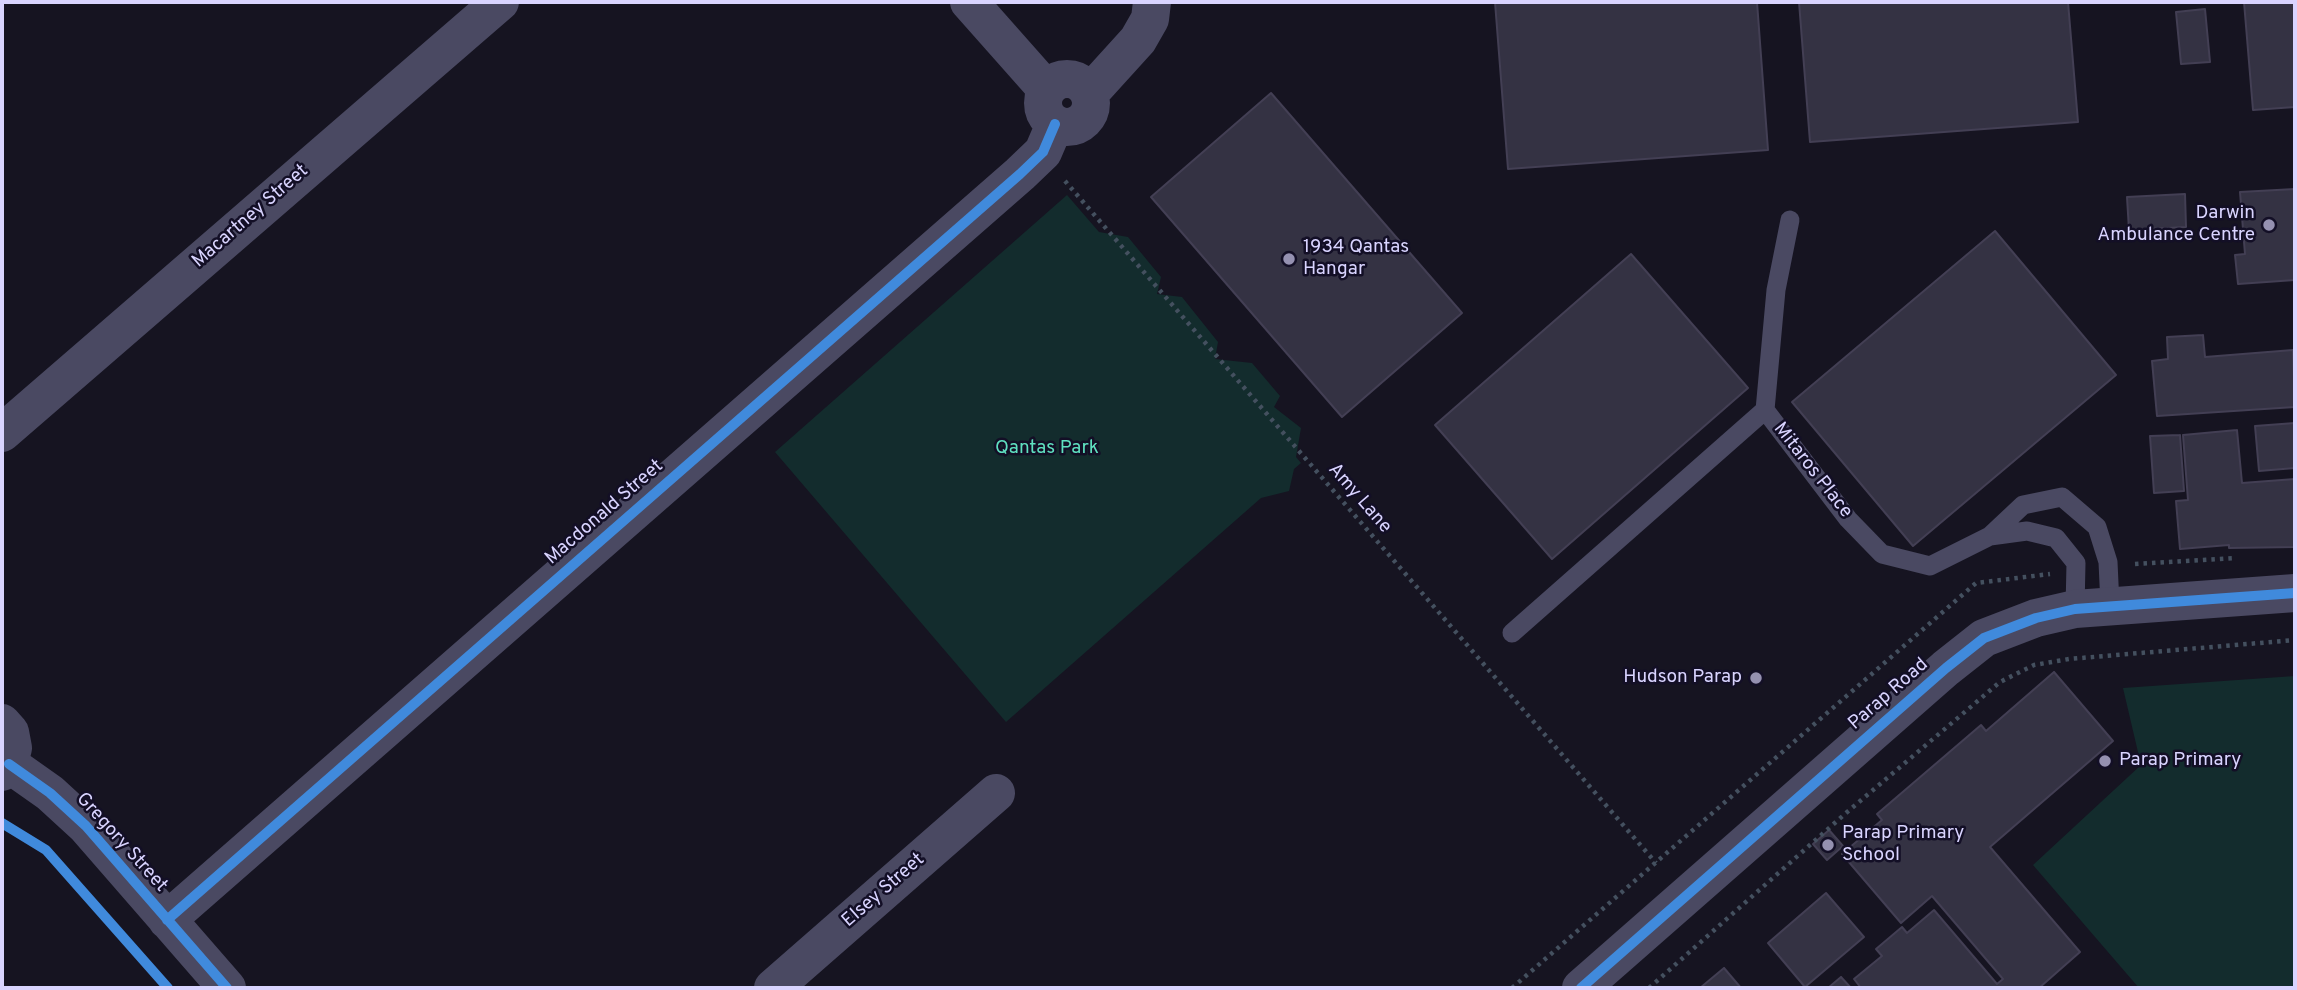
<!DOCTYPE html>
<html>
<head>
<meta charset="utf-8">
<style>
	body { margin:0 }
	#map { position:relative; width:2297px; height:990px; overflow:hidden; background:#161421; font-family:Overpass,sans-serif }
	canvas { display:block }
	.frame { position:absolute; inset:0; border:4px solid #d9d4ff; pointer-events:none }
</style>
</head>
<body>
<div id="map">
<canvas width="2297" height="990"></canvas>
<div class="frame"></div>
</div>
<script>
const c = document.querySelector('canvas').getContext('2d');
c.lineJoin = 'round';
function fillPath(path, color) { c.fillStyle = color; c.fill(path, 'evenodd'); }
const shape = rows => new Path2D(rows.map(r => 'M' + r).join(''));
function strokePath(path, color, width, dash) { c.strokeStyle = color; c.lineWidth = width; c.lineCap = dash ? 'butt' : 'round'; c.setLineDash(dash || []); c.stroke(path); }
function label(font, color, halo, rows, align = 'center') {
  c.font = font + ' Overpass,sans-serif'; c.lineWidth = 5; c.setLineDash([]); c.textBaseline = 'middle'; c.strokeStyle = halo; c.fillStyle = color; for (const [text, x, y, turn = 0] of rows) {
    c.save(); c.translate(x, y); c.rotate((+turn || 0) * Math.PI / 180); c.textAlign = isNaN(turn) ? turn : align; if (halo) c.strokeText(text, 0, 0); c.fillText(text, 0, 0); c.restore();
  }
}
const green = shape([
	[1067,195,1099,232,1128,237,1161,277,1157,294,1182,297,1218,342,1215,359,1252,363,1280,396,1274,407,1301,428,1296,457,1301,463,1294,469,1289,491,1261,498,1006,722,775,452],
	[2295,676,2295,988,2139,988,2033,865,2141,765,2123,688]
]);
const building = shape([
	[1495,2,1757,2,1768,150,1508,169,1495,2],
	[1799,2,2068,2,2078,122,1810,142,1799,2],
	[2244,2,2295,2,2295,107,2253,110,2244,2],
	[2205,9,2210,62,2181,64,2176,12,2205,9],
	[1271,93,1462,313,1342,417,1151,197,1271,93],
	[2295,189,2295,280,2238,284,2235,255,2245,254,2240,192,2295,189],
	[2185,194,2186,227,2129,230,2127,197,2185,194],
	[1995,231,2116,375,1913,546,1792,402,1995,231],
	[1631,254,1748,388,1552,559,1435,425,1631,254],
	[2203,335,2205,357,2293,350,2295,407,2157,416,2152,361,2168,359,2167,337,2203,335],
	[2295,423,2295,468,2259,471,2255,426,2295,423],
	[2237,430,2242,483,2295,479,2295,547,2229,548,2229,545,2180,549,2176,501,2188,500,2183,435,2237,430],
	[2180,435,2184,491,2154,493,2150,436,2180,435],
	[2054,672,2113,741,1990,847,2080,952,2039,988,1861,988,1854,979,1882,956,1876,949,1902,927,1907,933,1934,910,1997,984,2003,979,1932,896,1901,923,1842,854,1882,820,1877,814,1981,725,1986,731,2054,672],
	[1829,830,1843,846,1827,860,1813,844,1829,830],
	[1826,893,1864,937,1805,987,1768,943,1826,893],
	[1724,968,1741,988,1700,988,1724,968],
	[1841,977,1851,988,1828,988,1841,977]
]);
const path = shape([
	[1065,181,1656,863],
	[2135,564,2235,558],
	[1512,988,1976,583,2050,574],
	[1649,988,1846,813,2000,682,2034,665,2069,659,2295,640]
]);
const service = shape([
	[1790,220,1776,290,1765,410,1848,519,1882,554,1930,566,1990,536,2023,505,2062,497,2097,527,2108,562,2110,605],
	[1990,536,2027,531,2056,538,2076,563,2075,609],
	[1512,633,1765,410]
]);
const minor = shape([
	[969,2,1047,90],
	'1043 103a24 24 0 1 1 48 0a24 24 0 1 1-48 0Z',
	[1089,94,1138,40,1150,19,1152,2],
	[2,433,500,2],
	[2,723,10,732,13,748,9,764,2,772],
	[9,764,50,793,86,826,227,988],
	[167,920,1020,174,1043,152,1055,124],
	[773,988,996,793]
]);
const tertiary = shape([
	[1581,988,1946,668,1984,638,2036,618,2075,609,2295,593]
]);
const cycleway = shape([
	[9,764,50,793,86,826,227,988],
	[2,823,46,850,168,988],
	[167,920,1020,174,1043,152,1055,124],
	[1581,988,1946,668,1984,638,2036,618,2075,609,2295,593]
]);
const markers = [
	[2269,225,7,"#9591b1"],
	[1289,259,7,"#9591b1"],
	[1756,678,7,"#9591b1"],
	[2105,761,7,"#9591b1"],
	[1828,845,7,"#9591b1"]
];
const poiNames = [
	["Darwin",2255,214,"right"],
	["Ambulance Centre",2255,236,"right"],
	["1934 Qantas",1303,248],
	["Hangar",1303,270],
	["Hudson Parap",1742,678,"right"],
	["Parap Primary",2119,761],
	["Parap Primary",1842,834],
	["School",1842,856]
];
const streetNames = [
	["Macartney Street",251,217,-41],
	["Mitaros Place",1812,471,52],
	["Amy Lane",1359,499,49],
	["Macdonald Street",605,513,-41],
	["Parap Road",1889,695,-41],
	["Gregory Street",121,843,48],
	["Elsey Street",884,891,-41]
];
const parkNames = [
	["Qantas Park",1047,449]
];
fillPath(green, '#132c2d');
fillPath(building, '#343243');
strokePath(building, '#433f54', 2);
strokePath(path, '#44505f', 4.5, [3.5, 5]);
strokePath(service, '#4a4962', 19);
strokePath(minor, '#4a4962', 38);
strokePath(tertiary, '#4a4962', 38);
strokePath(cycleway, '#408adc', 10);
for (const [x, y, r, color] of markers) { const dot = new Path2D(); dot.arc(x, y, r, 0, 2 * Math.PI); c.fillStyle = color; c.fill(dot); strokePath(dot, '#130f26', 2.5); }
label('19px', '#d9d4ff', '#130f26', poiNames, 'left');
label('19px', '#d9d4ff', '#130f26', streetNames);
label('19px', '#5fe0c0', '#130f26', parkNames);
</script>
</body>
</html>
